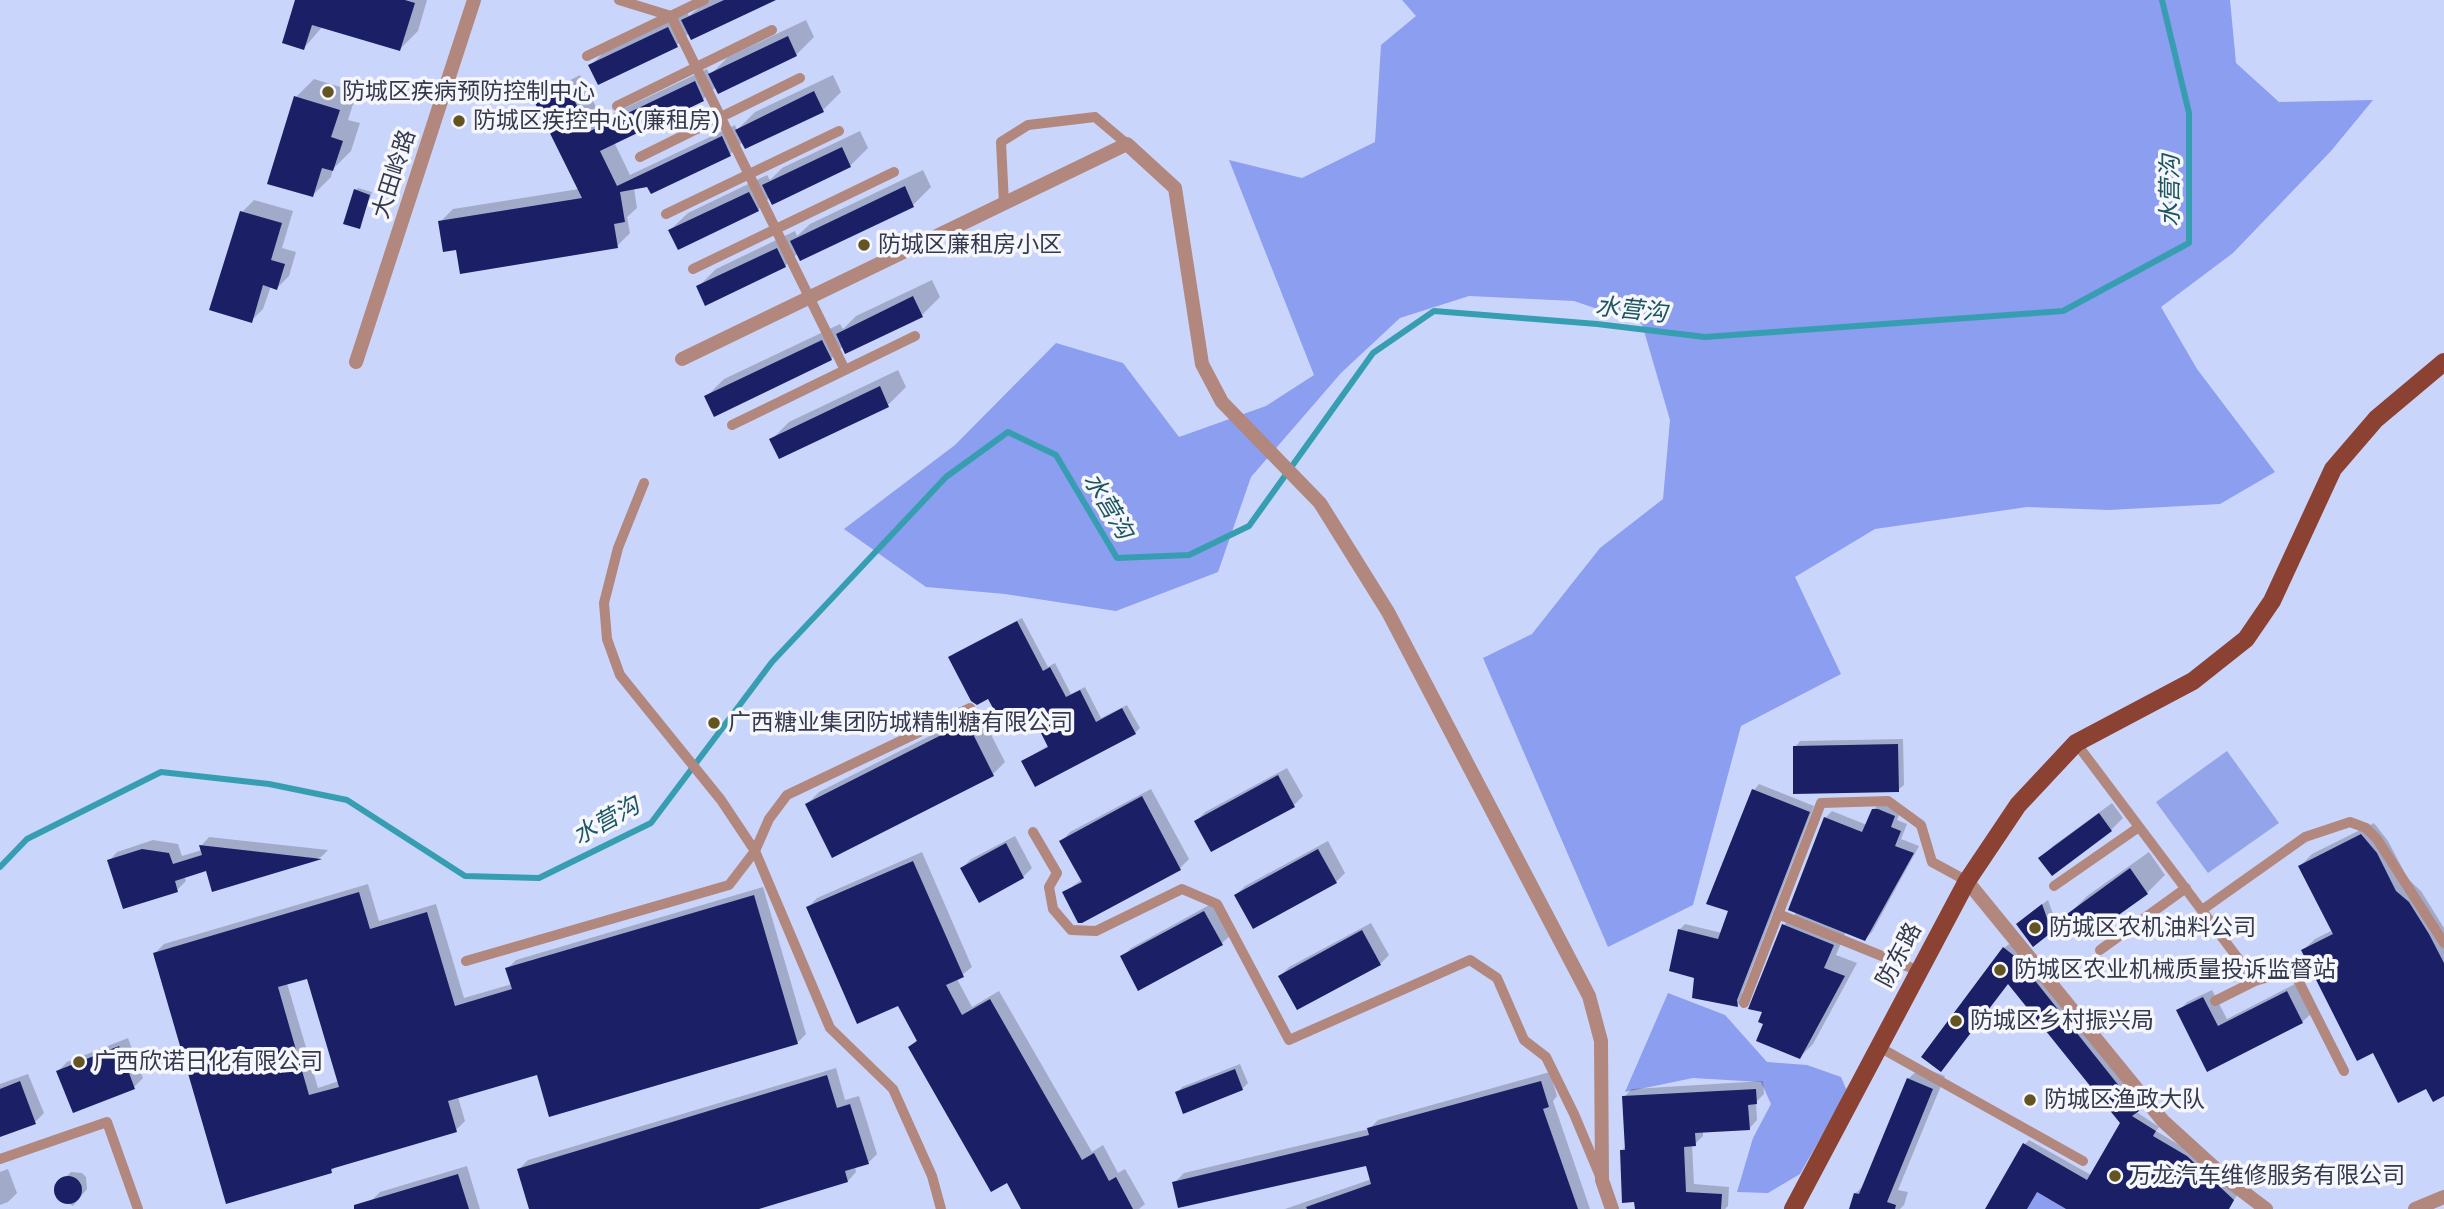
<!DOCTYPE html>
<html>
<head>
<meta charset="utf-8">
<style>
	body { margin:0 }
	canvas { display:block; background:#cad5fc }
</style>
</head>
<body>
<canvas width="2444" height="1209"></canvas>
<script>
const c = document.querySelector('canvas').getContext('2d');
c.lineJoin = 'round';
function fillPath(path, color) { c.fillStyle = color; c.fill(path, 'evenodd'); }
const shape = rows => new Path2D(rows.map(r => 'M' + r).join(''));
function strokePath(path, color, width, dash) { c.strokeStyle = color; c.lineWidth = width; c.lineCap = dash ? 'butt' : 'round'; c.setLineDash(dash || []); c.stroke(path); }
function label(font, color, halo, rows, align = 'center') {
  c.font = font + ' "Golos Text","Noto Sans SC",sans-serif'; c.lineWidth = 7; c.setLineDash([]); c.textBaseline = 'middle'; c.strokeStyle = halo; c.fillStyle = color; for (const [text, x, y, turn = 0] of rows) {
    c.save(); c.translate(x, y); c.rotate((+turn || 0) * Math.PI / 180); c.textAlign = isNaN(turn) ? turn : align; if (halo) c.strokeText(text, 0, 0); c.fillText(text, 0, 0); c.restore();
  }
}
const green = shape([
	[2227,751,2279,823,2208,873,2156,802]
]);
const forest = shape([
	[1402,0,2230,0,2236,63,2279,102,2373,100,2331,151,2233,253,2161,307,2197,369,2275,472,2220,504,2109,510,2027,507,1875,529,1795,577,1841,674,1741,726,1693,905,1608,947,1483,658,1532,634,1600,548,1663,499,1670,420,1642,324,1574,301,1469,296,1400,318,1341,373,1251,477,1218,572,1116,611,1005,594,926,587,844,529,955,445,1056,343,1123,363,1179,437,1266,406,1314,375,1229,160,1302,178,1375,142,1381,45,1416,16],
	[1668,993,1725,1015,1767,1062,1807,1065,1841,1077,1847,1091,1800,1174,1768,1193,1737,1192,1753,1138,1771,1104,1761,1082,1693,1078,1625,1092],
	[2037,1192,2066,1209,2027,1209]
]);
const shadow = shape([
	[296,0,427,0,418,31,400,49,323,26,304,48],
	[708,0,771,0,689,33,677,45,590,66,608,48,686,10,689,16],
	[806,20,814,37,796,55,716,87,703,99,614,142,630,175,735,125,737,130,755,112,833,75,841,92,823,110,743,142,730,154,652,192,648,185,634,188,637,208,627,217,630,233,617,246,458,248,440,222,453,209,579,189,537,103,549,91,580,75,602,119,707,69,710,75,728,57],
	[314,79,357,92,348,120,360,123,351,151,333,169,331,177,313,195,296,97],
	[860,131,868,148,850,166,770,197,758,210,670,230,688,213,767,175,770,180,782,168],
	[923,170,931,187,913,205,798,253,785,266,698,287,716,269,795,231,797,236,810,224],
	[358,188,372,192,359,227,355,190],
	[254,200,293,211,282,248,296,252,289,276,277,288,271,286,263,309,251,321,242,212],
	[932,280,940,297,922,315,846,351,843,346,831,359,706,397,724,379,840,324,843,329,856,316],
	[898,370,906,387,888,405,780,457,771,440,789,422],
	[1022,618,1048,667,1055,663,1071,694,1085,687,1101,718,1127,705,1140,728,1135,733,1023,761,1049,745,1033,713,989,697,951,657,955,653],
	[979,711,1005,762,993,774,807,804,819,792],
	[1903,739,1904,785,1898,790,1795,747,1800,741],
	[1287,768,1303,796,1294,805,1212,850,1196,821,1205,812],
	[1759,784,1814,806,1742,993,1743,1000,1737,1005,1695,977,1679,930,1685,924,1722,933,1730,910,1708,903,1754,790],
	[1151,789,1189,859,1180,868,1082,921,1064,893,1082,879,1062,841,1070,832],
	[1880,803,1901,809,1897,820,1907,824,1901,839,1919,846,1872,932,1865,939,1846,931,1836,955,1857,963,1813,1044,1800,1057,1765,1024,1784,925,1797,912,1825,818,1832,811,1867,825,1873,810],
	[2112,803,2123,818,2111,830,2041,858,2053,846],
	[2374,823,2388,841,2408,879,2421,891,2444,928,2444,1094,2426,1086,2373,1051,2303,950,2315,939,2333,930,2300,866,2312,854],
	[1015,836,1032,868,1023,877,962,868,971,859],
	[209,837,328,850,321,857,213,890,207,869,184,876,186,881,177,890,109,861,117,852,153,840,178,844,182,856,202,850,201,846],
	[1328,841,1345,873,1336,882,1236,895,1245,886],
	[922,852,972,967,957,979,972,1007,999,991,1092,1152,1103,1145,1118,1173,1125,1169,1145,1204,1139,1209,1023,1209,1007,1180,910,1047,918,1039,899,1004,808,907,817,898],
	[2149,852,2165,875,2147,893,2085,937,2069,914,2087,896],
	[368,884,379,921,436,904,464,998,512,984,507,969,516,960,763,887,806,1034,797,1043,538,1073,458,1097,465,1121,456,1130,337,1165,331,1171,155,953,164,944],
	[308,976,339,1081,318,1088,287,983],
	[2048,900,2057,925,2051,931,2024,918],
	[1213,903,1231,935,1222,943,1122,957,1131,948],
	[1371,923,1389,955,1380,964,1280,976,1289,967],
	[2009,944,2021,953,2142,1105,2135,1111,2159,1127,2156,1131,2191,1152,2237,1195,2229,1209,2070,1209,2038,1191,2027,1209,1991,1209,2025,1144,2029,1140,2091,1175,2122,1123,2004,948],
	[2295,984,2311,1014,2302,1022,2208,1070,2179,1011,2187,1002,2212,990,2227,1019],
	[128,1038,143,1078,134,1087,74,1111,58,1071,67,1062],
	[1240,1064,1248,1083,1242,1089,1177,1093,1182,1087],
	[1921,1067,1945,1076,1898,1190,1908,1192,1904,1205,1900,1209,1857,1209,1856,1193,1865,1184,1908,1079],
	[836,1068,845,1100,859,1096,877,1154,868,1163,855,1167,856,1172,848,1181,753,1209,531,1209,519,1169,528,1160],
	[1550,1072,1557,1096,1553,1101,1590,1209,1285,1209,1372,1179,1367,1164,1174,1183,1184,1173,1369,1129,1378,1120],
	[28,1074,44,1113,35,1122,0,1135,0,1084],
	[1763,1081,1764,1094,1756,1102,1757,1120,1749,1129,1703,1131,1703,1136,1695,1144,1692,1144,1694,1184,1729,1187,1728,1206,1725,1209,1636,1209,1621,1151,1626,1146,1624,1097,1632,1089],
	[467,1166,480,1209,374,1209,371,1201,380,1192],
	[8,1169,17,1193,8,1202,0,1205,0,1172],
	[71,1172,82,1173,86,1177,87,1189,73,1206,57,1197,56,1186]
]);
const stream = shape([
	[0,867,27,839,161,772,269,784,347,800,465,876,539,878,651,823,772,662,946,477,1008,432,1056,455,1117,558,1189,555,1249,526,1373,353,1434,311,1597,324,1705,337,2063,311,2189,243,2189,113,2162,0]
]);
const building = shape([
	[295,0,405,0,415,3,400,51,312,25,304,50,282,43],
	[724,0,776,0,691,40,681,20],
	[668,27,678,47,598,85,588,65],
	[788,36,797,56,718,94,708,74],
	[695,81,704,101,600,151,617,186,722,136,731,156,651,194,647,187,620,192,625,222,614,224,618,248,460,274,456,250,443,252,438,221,582,198,535,103,567,86,590,131],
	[814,91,824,112,745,149,735,130],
	[294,96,340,110,331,137,343,141,333,171,322,168,313,197,267,184],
	[842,147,851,167,772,205,762,185],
	[905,186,914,207,800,261,790,241],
	[354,189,370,195,360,229,343,224],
	[749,192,759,211,678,250,668,230],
	[240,211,282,223,271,260,285,264,277,290,263,285,252,323,209,310],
	[777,248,786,267,705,306,696,286],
	[913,296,923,317,845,354,836,334],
	[822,340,832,360,714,417,704,396],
	[880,386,889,407,779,459,769,439],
	[1017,621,1043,671,1050,667,1066,697,1080,690,1096,722,1122,708,1136,734,1035,787,1021,761,1048,747,1032,715,1005,730,988,699,977,705,971,701,948,657],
	[967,722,994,776,832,858,805,804],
	[1898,744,1899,792,1793,794,1793,746],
	[1278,775,1295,807,1211,852,1194,821],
	[1752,789,1810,812,1737,1000,1738,1007,1692,998,1694,978,1669,971,1678,929,1718,939,1728,911,1706,904],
	[1142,796,1181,870,1082,923,1078,923,1062,892,1082,882,1059,841],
	[1872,809,1878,809,1895,816,1891,827,1901,831,1895,846,1914,853,1865,941,1788,910,1824,817,1862,832],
	[2099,813,2112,831,2052,876,2038,858],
	[2361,834,2377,853,2396,891,2409,902,2429,934,2444,963,2444,1096,2433,1102,2426,1089,2398,1103,2373,1053,2357,1061,2301,950,2333,934,2298,866],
	[1006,843,1024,878,979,903,960,868],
	[199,845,322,859,212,892,206,871,175,881,178,892,123,909,107,860,142,849,169,853,173,864,202,855],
	[1318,849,1337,883,1253,929,1234,895],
	[913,861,964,977,946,985,962,1015,990,999,1082,1160,1094,1153,1109,1181,1116,1177,1133,1209,1021,1209,1007,1183,991,1192,908,1047,917,1041,898,1006,857,1024,806,907],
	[2130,868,2148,894,2085,939,2067,914],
	[359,892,370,929,427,912,455,1006,512,989,505,968,754,895,798,1044,549,1117,537,1075,448,1101,457,1132,331,1169,332,1173,226,1204,153,953],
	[307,979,339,1087,309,1095,278,987],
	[2042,904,2052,932,2033,947,2016,924],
	[1204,911,1223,945,1138,991,1120,956],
	[1782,924,1834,945,1824,968,1845,976,1800,1059,1756,1041,1763,1024,1758,1022,1762,1012,1748,1009],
	[1362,930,1381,965,1297,1010,1278,976],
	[2003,947,2017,958,2139,1111,2132,1116,2156,1131,2153,1136,2187,1156,2234,1200,2229,1209,2066,1209,2037,1192,2027,1209,1985,1209,2023,1143,2087,1180,2120,1123,2008,984,1941,1072,1921,1057],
	[2287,991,2303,1023,2207,1072,2176,1010,2203,997,2218,1026],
	[119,1046,135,1089,73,1113,56,1071],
	[1235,1069,1243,1090,1183,1114,1175,1092],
	[827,1075,837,1108,850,1104,869,1164,845,1171,848,1182,759,1209,529,1209,517,1169],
	[1907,1078,1933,1089,1887,1202,1896,1205,1895,1209,1849,1209,1854,1193,1859,1194],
	[20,1081,36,1124,0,1137,0,1089],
	[1541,1081,1549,1107,1543,1109,1578,1209,1307,1209,1306,1207,1371,1184,1366,1166,1178,1208,1172,1182,1369,1135,1367,1128],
	[1756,1089,1757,1104,1748,1105,1750,1130,1695,1133,1696,1146,1684,1147,1686,1192,1722,1194,1721,1209,1635,1209,1634,1202,1622,1203,1620,1150,1625,1150,1622,1096],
	[458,1174,469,1209,354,1209,354,1205],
	'54 1190a14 14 0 1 1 28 0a14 14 0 1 1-28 0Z'
]);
const lane = shape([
	[619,0,671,16,845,370],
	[587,56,704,0],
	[617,106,772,30],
	[640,157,800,78],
	[1004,204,1001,142,1028,125,1095,117,1127,144],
	[666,214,839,131],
	[693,269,894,172],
	[732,425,915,336],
	[644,483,618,548,604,603,607,639,620,675,721,800,755,851,830,1028,893,1089,932,1176,941,1209],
	[2076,743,2255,981],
	[1033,832,1057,873,1049,887,1053,909,1071,930,1096,931,1182,889,1217,904,1289,1040,1470,960,1497,978,1524,1040,1546,1057,1574,1114,1600,1176],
	[2054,886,2139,827],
	[2202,910,2305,837,2350,822,2366,828,2377,839,2444,943],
	[1778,914,1919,971],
	[2100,950,2186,888],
	[466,961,729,885,755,851,769,819,787,795,970,708],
	[2215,1001,2255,981,2293,970,2344,1071],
	[1744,1003,1821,803,1888,801,1921,825,1932,862,1967,881],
	[1879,1047,2083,1161],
	[0,1159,107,1122,138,1209]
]);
const street = shape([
	[682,359,1127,144,1175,188,1202,364,1222,402,1320,503,1388,612,1589,996,1601,1041,1602,1180,1612,1209],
	[356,362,474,0],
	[1967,881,2163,1121,2229,1181,2266,1209],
	[2415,1209,2444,1197]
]);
const primary = shape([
	[1793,1209,1967,881,2018,805,2076,743,2193,681,2246,639,2272,601,2333,469,2376,419,2444,362]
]);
const markers = [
	[328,92,7,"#635421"],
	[459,121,7,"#635421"],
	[864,245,7,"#635421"],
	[714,723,7,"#635421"],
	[2035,928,7,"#635421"],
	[2000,970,7,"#635421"],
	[1956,1021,7,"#635421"],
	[79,1062,7,"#635421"],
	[2030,1100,7,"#635421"],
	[2115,1176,7,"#635421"]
];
const poiNames = [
	["防城区疾病预防控制中心",342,92],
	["防城区疾控中心(廉租房)",473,121],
	["防城区廉租房小区",878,245],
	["广西糖业集团防城精制糖有限公司",728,723],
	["防城区农机油料公司",2049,928],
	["防城区农业机械质量投诉监督站",2014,970],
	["防城区乡村振兴局",1970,1021],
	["广西欣诺日化有限公司",93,1062],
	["防城区渔政大队",2044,1100],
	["万龙汽车维修服务有限公司",2129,1176]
];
const streetNames = [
	["大田岭路",394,174,-72],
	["防东路",1899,955,-62]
];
const waterNames = [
	["水营沟",2170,191,-90],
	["水营沟",1631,310,6],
	["水营沟",1108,506,59],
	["水营沟",606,821,-29]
];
fillPath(green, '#93a4eb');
fillPath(forest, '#8b9eef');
fillPath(shadow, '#0003');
strokePath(stream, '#379eb2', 6);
fillPath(building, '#1b2066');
strokePath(lane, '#b1877e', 10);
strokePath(street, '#b1877e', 14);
strokePath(primary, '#8b4233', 18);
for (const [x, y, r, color] of markers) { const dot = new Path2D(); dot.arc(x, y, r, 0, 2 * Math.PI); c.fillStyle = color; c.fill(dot); strokePath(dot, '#f6f7fc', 2.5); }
label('23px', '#34394c', '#f6f7fc', poiNames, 'left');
label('23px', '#34394c', '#f6f7fc', streetNames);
label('italic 24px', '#1d5560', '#f6f7fc', waterNames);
</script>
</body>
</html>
